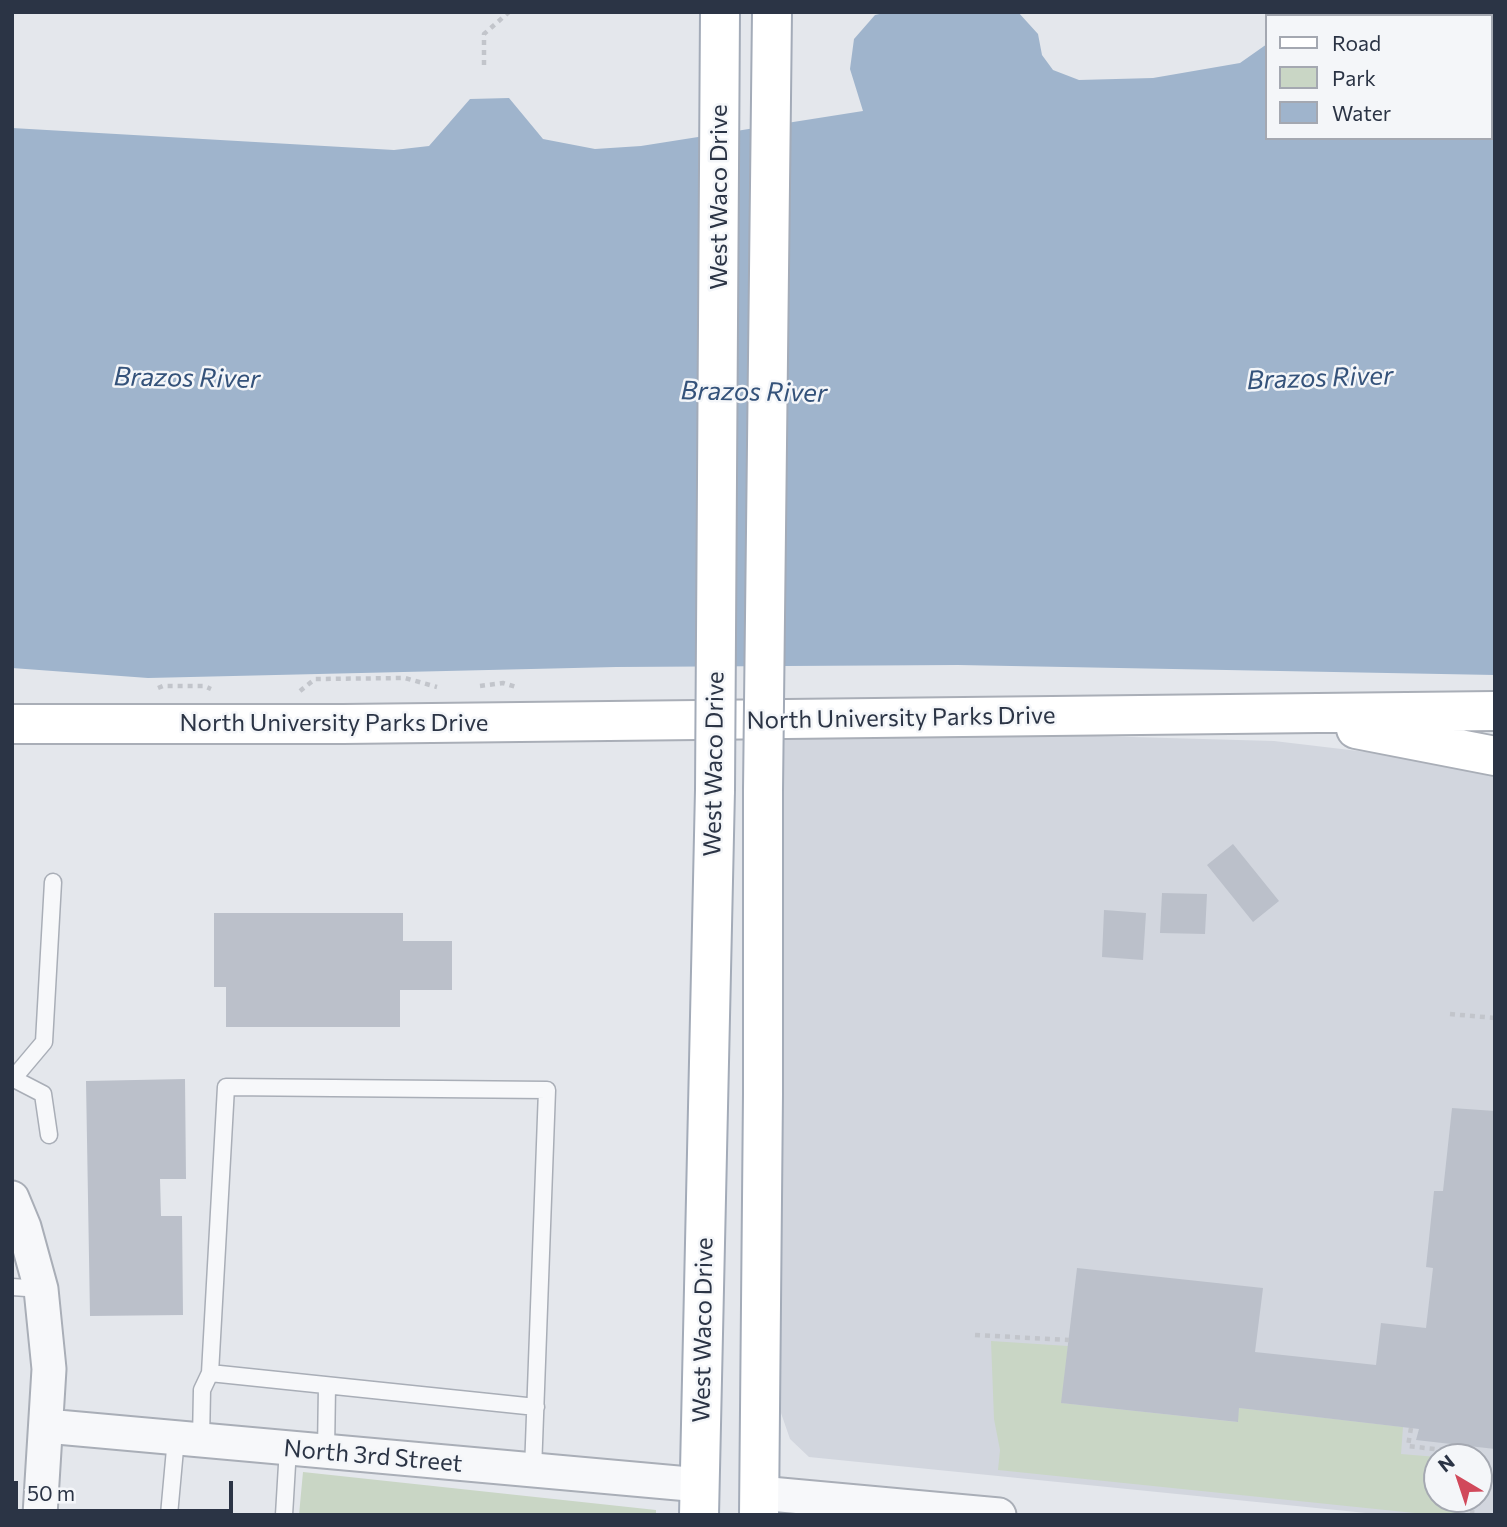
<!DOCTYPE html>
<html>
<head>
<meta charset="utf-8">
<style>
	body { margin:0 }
	#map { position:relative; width:1507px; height:1527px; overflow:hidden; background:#e4e7ec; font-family:Commissioner,sans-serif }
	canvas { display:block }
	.frame { position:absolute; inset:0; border:14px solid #2b3445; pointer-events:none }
	.legend { position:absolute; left:1265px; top:14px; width:228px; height:126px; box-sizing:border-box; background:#f4f6f9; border:2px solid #a4a8b1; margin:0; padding:9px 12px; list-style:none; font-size:21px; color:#2b3445 }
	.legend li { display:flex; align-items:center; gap:14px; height:35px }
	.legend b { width:35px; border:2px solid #a4a8b1 }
	.north { position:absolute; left:1423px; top:1443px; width:70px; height:70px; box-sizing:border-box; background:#f4f6f9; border:2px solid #a4a8b1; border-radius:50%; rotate:321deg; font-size:19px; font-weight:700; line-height:28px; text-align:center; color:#2b3445 }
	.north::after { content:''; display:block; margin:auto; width:24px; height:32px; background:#d1495b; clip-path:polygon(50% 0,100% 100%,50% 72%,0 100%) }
	.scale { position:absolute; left:14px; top:1481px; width:219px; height:32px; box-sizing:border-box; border:4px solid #2b3445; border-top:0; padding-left:9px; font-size:21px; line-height:24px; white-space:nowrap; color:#2b3445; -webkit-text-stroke:5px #f4f6f9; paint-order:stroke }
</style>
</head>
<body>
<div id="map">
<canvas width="1507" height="1527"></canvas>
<div class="frame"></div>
<ul class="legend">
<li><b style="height:9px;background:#fff"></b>Road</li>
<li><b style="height:19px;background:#c9d6c5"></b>Park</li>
<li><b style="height:19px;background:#9fb4cc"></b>Water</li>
</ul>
<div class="north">N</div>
<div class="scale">50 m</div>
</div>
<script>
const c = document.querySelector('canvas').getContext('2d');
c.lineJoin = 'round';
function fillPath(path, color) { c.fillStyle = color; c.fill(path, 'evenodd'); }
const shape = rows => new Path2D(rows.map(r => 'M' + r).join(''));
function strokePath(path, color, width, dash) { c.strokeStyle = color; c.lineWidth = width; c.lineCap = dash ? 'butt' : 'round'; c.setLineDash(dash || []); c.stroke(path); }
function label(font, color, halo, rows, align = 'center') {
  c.font = font + ' Commissioner,sans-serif'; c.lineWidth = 5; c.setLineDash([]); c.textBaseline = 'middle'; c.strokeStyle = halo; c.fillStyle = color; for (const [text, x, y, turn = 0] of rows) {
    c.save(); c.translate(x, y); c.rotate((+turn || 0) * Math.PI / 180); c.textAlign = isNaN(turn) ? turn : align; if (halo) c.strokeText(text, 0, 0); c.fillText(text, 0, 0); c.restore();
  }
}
const built = shape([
	[777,727,1274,741,1409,757,1495,773,1495,1515,1386,1515,809,1457,790,1439,781,1413],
	[1437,1457,1479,1457,1479,1499,1437,1499]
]);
const green = shape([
	[991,1341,1068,1346,1062,1403,1237,1422,1239,1408,1403,1427,1401,1454,1437,1457,1437,1499,1469,1499,1468,1512,1456,1512,1456,1515,1434,1515,998,1470,1000,1450,994,1419],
	[303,1472,656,1510,656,1515,299,1515]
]);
const water = shape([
	[888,12,1018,12,1038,34,1042,55,1053,70,1079,80,1153,78,1240,63,1267,44,1267,138,1491,138,1491,16,1309,16,1314,12,1495,12,1495,675,958,665,616,667,148,678,12,668,12,128,394,150,429,146,470,99,509,98,543,139,595,149,641,146,863,111,850,69,854,39,875,15]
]);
const building = shape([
	[1233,844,1279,901,1253,922,1207,865],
	[1162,893,1207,894,1205,934,1160,933],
	[1104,910,1146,913,1143,960,1102,957],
	[214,913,403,913,403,941,452,941,452,990,400,990,400,1027,226,1027,226,987,214,987],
	[185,1079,186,1179,160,1179,161,1216,182,1216,183,1315,90,1316,86,1081],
	[1452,1108,1495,1111,1495,1449,1416,1440,1419,1429,1239,1408,1238,1422,1061,1403,1077,1268,1263,1288,1255,1352,1376,1365,1381,1323,1426,1328,1433,1268,1426,1267,1434,1191,1443,1191]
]);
const path = shape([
	[484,65,484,34,509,12],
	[480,686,503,683,516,687],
	[158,688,163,686,204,686,211,689],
	[300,691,315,679,405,678,437,687],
	[1450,1014,1495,1018],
	[975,1335,1069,1340],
	[1411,1428,1408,1446,1478,1454,1478,1457],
	[1472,1515,1473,1499]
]);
const lane = shape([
	[12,1074,14,1079,43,1094,49,1135],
	[12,1080,44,1042,53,882],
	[12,1287,41,1289],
	[210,1373,536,1407],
	[201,1440,202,1390,210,1373,226,1087,547,1090,533,1470],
	[326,1451,327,1386],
	[169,1515,176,1438],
	[284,1515,288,1448]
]);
const street = shape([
	[12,1198,24,1227,41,1289,49,1369,40,1515],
	[46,1426,700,1485],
	[759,1493,999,1515]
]);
const secondary = shape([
	[12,724,343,724,1495,711],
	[1356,729,1495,756]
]);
const primary = shape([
	[699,1515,715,790],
	[759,1515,763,1094,763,790]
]);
const primaryBridge = shape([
	[715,790,720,12],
	[763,790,772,12]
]);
const streetNames = [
	["West Waco Drive",719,197,-90],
	["North University Parks Drive",901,718,-1],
	["North University Parks Drive",334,723],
	["West Waco Drive",714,764,-89],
	["West Waco Drive",703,1330,-89],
	["North 3rd Street",373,1456,5]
];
const waterNames = [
	["Brazos River",187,378,1],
	["Brazos River",1320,378,-2],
	["Brazos River",754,392,1]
];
fillPath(built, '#d2d6de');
fillPath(green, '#c9d6c5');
fillPath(water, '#9fb4cc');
fillPath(building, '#bbc0ca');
strokePath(lane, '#a9aeb7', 19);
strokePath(street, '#a9aeb7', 37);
strokePath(secondary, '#a9aeb7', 42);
strokePath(primary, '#a3abb8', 42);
strokePath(path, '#c2c5cb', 4.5, [5, 5]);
strokePath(lane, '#f7f8fa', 16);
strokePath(street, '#f7f8fa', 33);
strokePath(secondary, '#fff', 38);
strokePath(primary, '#fff', 38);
strokePath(primaryBridge, '#a3abb8', 42, []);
strokePath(primaryBridge, '#fff', 38);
label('24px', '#2b3445', '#f4f6f9', streetNames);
label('italic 26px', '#34527a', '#f4f6f9', waterNames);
</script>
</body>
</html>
